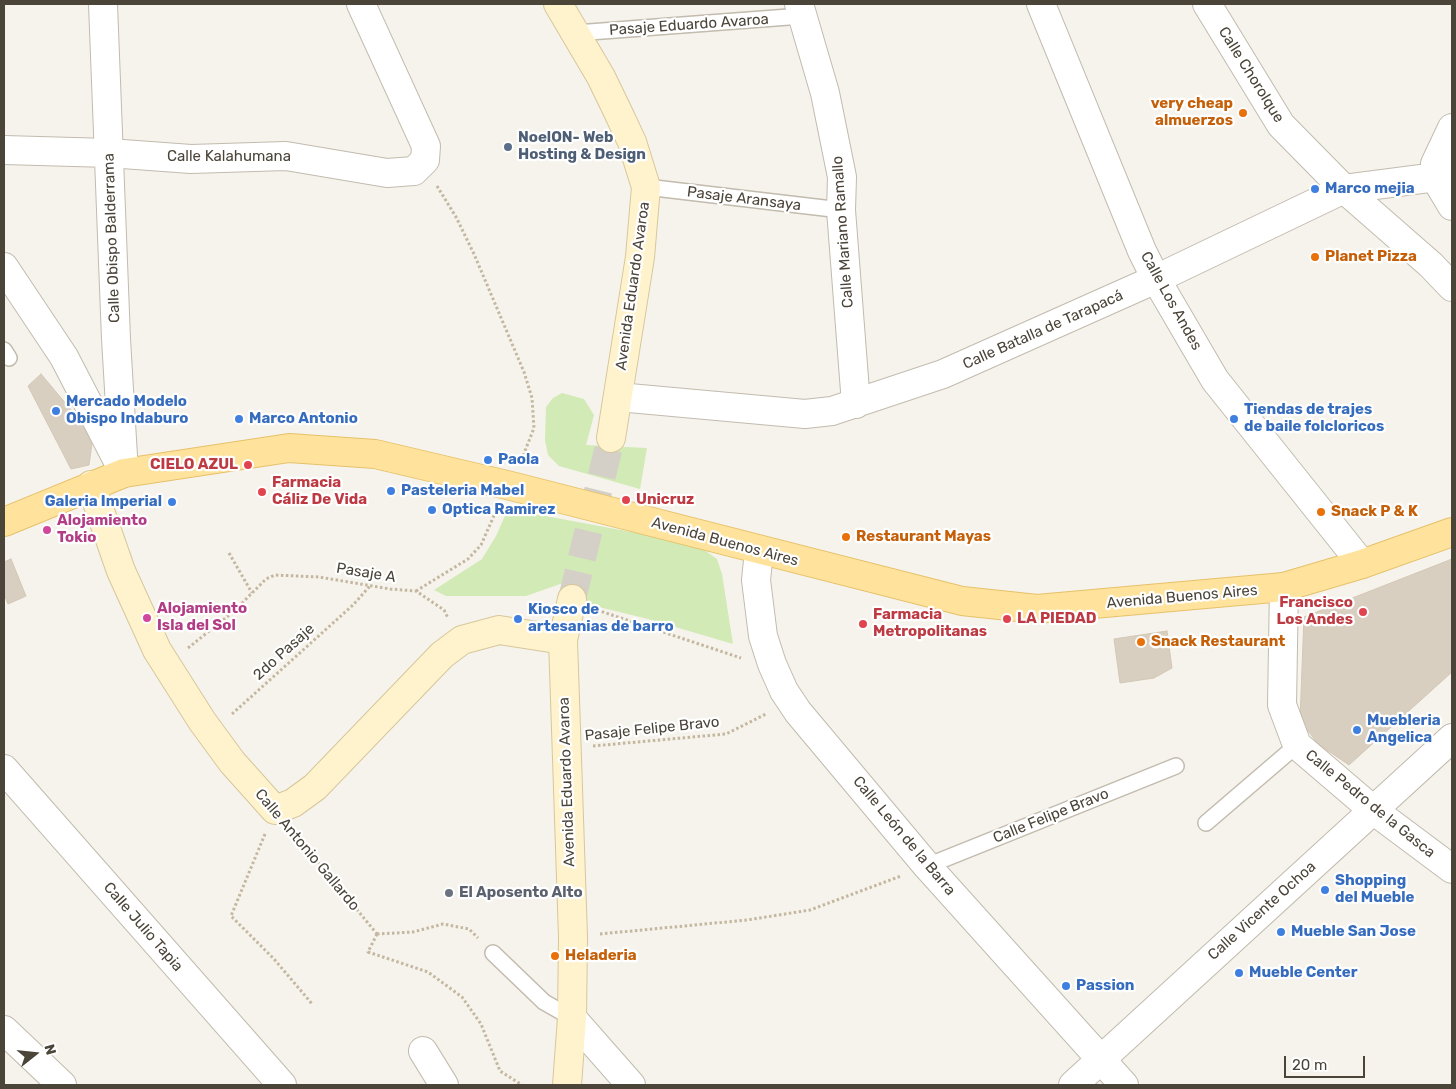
<!DOCTYPE html>
<html>
<head>
<meta charset="utf-8">
<style>
	body { margin:0 }
	#map { position:relative; width:1456px; height:1089px; overflow:hidden; background:#f6f3ec; font-family:Rubik,sans-serif }
	canvas { display:block }
	.frame { position:absolute; inset:0; border:5px solid #4b4439; pointer-events:none }
	.north { position:absolute; left:10px; top:1029px; width:50px; height:50px; -webkit-text-stroke:4px #fff; paint-order:stroke; rotate:74deg; font-size:14px; font-weight:700; line-height:20px; text-align:center; color:#4b4439 }
	.north::after { content:''; display:block; margin:auto; width:18px; height:22px; background:#4b4439; clip-path:polygon(50% 0,100% 100%,50% 72%,0 100%) }
	.scale { position:absolute; left:1284px; top:1056px; width:81px; height:22px; box-sizing:border-box; border:2px solid #4b4439; border-top:0; padding-left:6px; font-size:15px; line-height:18px; white-space:nowrap; color:#4b4439; -webkit-text-stroke:4px #fff; paint-order:stroke }
</style>
</head>
<body>
<div id="map">
<canvas width="1456" height="1089"></canvas>
<div class="frame"></div>
<div class="north">N</div>
<div class="scale">20 m</div>
</div>
<script>
const c = document.querySelector('canvas').getContext('2d');
c.lineJoin = 'round';
function fillPath(path, color) { c.fillStyle = color; c.fill(path, 'evenodd'); }
const shape = rows => new Path2D(rows.map(r => 'M' + r).join(''));
function strokePath(path, color, width, dash) { c.strokeStyle = color; c.lineWidth = width; c.lineCap = dash ? 'butt' : 'round'; c.setLineDash(dash || []); c.stroke(path); }
function label(font, color, halo, rows, align = 'center') {
  c.font = font + ' Rubik,sans-serif'; c.lineWidth = 4.5; c.setLineDash([]); c.textBaseline = 'middle'; c.strokeStyle = halo; c.fillStyle = color; for (const [text, x, y, turn = 0] of rows) {
    c.save(); c.translate(x, y); c.rotate((+turn || 0) * Math.PI / 180); c.textAlign = isNaN(turn) ? turn : align; if (halo) c.strokeText(text, 0, 0); c.fillText(text, 0, 0); c.restore();
  }
}
const green = shape([
	[562,393,584,399,594,415,586,445,647,448,640,489,559,466,548,455,545,440,546,407,553,398],
	[508,509,696,544,717,559,722,574,733,644,648,619,582,603,582,586,566,582,526,596,446,596,434,590,482,559,496,536]
]);
const building = shape([
	[41,374,93,436,89,465,71,469,28,386,41,374],
	[11,559,26,596,8,604,4,594,4,562,11,559],
	[1452,559,1452,672,1349,765,1318,744,1300,720,1304,617,1452,559],
	[1167,631,1172,668,1154,678,1120,683,1114,639,1167,631]
]);
const secondaryTunnel = shape([
	[572,599,611,438]
]);
const path = shape([
	[437,186,456,217,474,254,524,372,532,398,534,428,521,461],
	[229,553,252,593],
	[416,591,468,559,481,545,496,511],
	[597,610,741,658],
	[188,648,233,612,266,579,275,575,319,577,390,589,416,591,444,610,448,618],
	[232,714,353,605,370,586],
	[593,746,726,734,766,714],
	[293,832,377,934],
	[265,834,231,916,274,959,313,1005],
	[377,934,368,952,428,972,462,997,481,1024,500,1071,522,1085],
	[377,934,413,932,443,924,469,929,478,938],
	[600,934,747,920,810,910,901,876]
]);
const lane = shape([
	[576,33,802,16],
	[646,187,841,210],
	[4,350,9,358],
	[1206,823,1297,745],
	[927,866,1176,766],
	[493,953,544,1002,572,1018]
]);
const street = shape([
	[103,4,116,339,124,473],
	[799,4,825,93,842,177,841,210,856,404],
	[1041,4,1142,251,1156,279,1215,380,1362,564],
	[1207,4,1281,125,1344,189,1431,265,1452,287],
	[4,150,109,153,191,159,286,156,387,173,414,171,425,160,426,146,361,4],
	[1434,176,1435,164,1452,128],
	[1434,176,1452,206],
	[4,267,64,357,120,465],
	[618,397,805,414,832,411,943,374,1156,279,1344,189,1452,175],
	[759,551,756,580,763,636,772,664,784,691,798,712,927,866,1124,1085],
	[1284,587,1282,705,1297,745,1373,810,1452,869],
	[4,769,282,1085],
	[572,1018,631,1085],
	[4,1030,62,1085],
	[423,1051,444,1085],
	[1073,1085,1452,738]
]);
const secondary = shape([
	[558,4,601,77,617,110,632,142,646,187,640,257,611,438],
	[91,485,121,571,157,650,202,721,232,762,275,810,293,803,315,787,442,655,462,640,499,630,563,640],
	[567,1085,572,1018,573,937,563,640,572,599]
]);
const primary = shape([
	[4,522,124,473,289,448,375,454,511,486,962,601,1037,609,1284,587,1362,564,1452,532]
]);
const markers = [
	[1243,113,5,"#e8710a"],
	[508,147,5,"#5c6f8a"],
	[1315,189,5,"#3f7fe0"],
	[1315,257,5,"#e8710a"],
	[56,411,5,"#3f7fe0"],
	[239,419,5,"#3f7fe0"],
	[1234,419,5,"#3f7fe0"],
	[488,460,5,"#3f7fe0"],
	[248,465,5,"#e0444e"],
	[391,491,5,"#3f7fe0"],
	[262,492,5,"#e0444e"],
	[626,500,5,"#e0444e"],
	[172,502,5,"#3f7fe0"],
	[432,510,5,"#3f7fe0"],
	[1321,512,5,"#e8710a"],
	[47,530,5,"#d1479c"],
	[846,537,5,"#e8710a"],
	[1363,612,5,"#e0444e"],
	[147,618,5,"#d1479c"],
	[518,619,5,"#3f7fe0"],
	[1007,619,5,"#e0444e"],
	[863,624,5,"#e0444e"],
	[1141,642,5,"#e8710a"],
	[1357,730,5,"#3f7fe0"],
	[1325,890,5,"#3f7fe0"],
	[449,893,5,"#6b7280"],
	[1281,932,5,"#3f7fe0"],
	[555,956,5,"#e8710a"],
	[1239,973,5,"#3f7fe0"],
	[1066,986,5,"#3f7fe0"]
];
const streetNames = [
	["Pasaje Eduardo Avaroa",689,25,-4],
	["Calle Chorolque",1251,75,58],
	["Calle Kalahumana",229,157],
	["Pasaje Aransaya",744,199,7],
	["Calle Mariano Ramallo",843,232,-94],
	["Calle Obispo Balderrama",112,238,-92],
	["Avenida Eduardo Avaroa",633,286,-82],
	["Calle Los Andes",1171,301,61],
	["Calle Batalla de Tarapacá",1043,330,-24],
	["Avenida Buenos Aires",725,542,15],
	["Pasaje A",366,573,9],
	["Avenida Buenos Aires",1182,597,-5],
	["2do Pasaje",284,652,-42],
	["Pasaje Felipe Bravo",652,729,-6],
	["Avenida Eduardo Avaroa",567,782,-92],
	["Calle Pedro de la Gasca",1370,804,39],
	["Calle Felipe Bravo",1051,816,-22],
	["Calle León de la Barra",904,836,50],
	["Calle Antonio Gallardo",307,850,50],
	["Calle Vicente Ochoa",1262,911,-42],
	["Calle Julio Tapia",143,927,49]
];
const foodNames = [
	["very cheap",1233,104,"right"],
	["almuerzos",1233,121,"right"],
	["Planet Pizza",1325,257],
	["Snack P & K",1331,512],
	["Restaurant Mayas",856,537],
	["Snack Restaurant",1151,642],
	["Heladeria",565,956]
];
const serviceNames = [
	["NoelON- Web",518,138],
	["Hosting & Design",518,155]
];
const shopNames = [
	["Marco mejia",1325,189],
	["Mercado Modelo",66,402],
	["Obispo Indaburo",66,419],
	["Tiendas de trajes",1244,410],
	["de baile folcloricos",1244,427],
	["Marco Antonio",249,419],
	["Paola",498,460],
	["Pasteleria Mabel",401,491],
	["Galeria Imperial",162,502,"right"],
	["Optica Ramirez",442,510],
	["Kiosco de",528,610],
	["artesanias de barro",528,627],
	["Muebleria",1367,721],
	["Angelica",1367,738],
	["Shopping",1335,881],
	["del Mueble",1335,898],
	["Mueble San Jose",1291,932],
	["Mueble Center",1249,973],
	["Passion",1076,986]
];
const healthNames = [
	["CIELO AZUL",238,465,"right"],
	["Farmacia",272,483],
	["Cáliz De Vida",272,500],
	["Unicruz",636,500],
	["Francisco",1353,603,"right"],
	["Los Andes",1353,620,"right"],
	["Farmacia",873,615],
	["Metropolitanas",873,632],
	["LA PIEDAD",1017,619]
];
const hotelNames = [
	["Alojamiento",57,521],
	["Tokio",57,538],
	["Alojamiento",157,609],
	["Isla del Sol",157,626]
];
const worshipNames = [
	["El Aposento Alto",459,893]
];
fillPath(green, '#d2eab5');
fillPath(building, '#d8cfc1');
strokePath(building, '#d3c7b4', 1);
strokePath(secondaryTunnel, '#d4d0c8', 28, [28, 14]);
strokePath(lane, '#c2bbae', 18);
strokePath(street, '#c2bbae', 30);
strokePath(secondary, '#d6c79b', 30);
strokePath(primary, '#e6c16a', 30);
strokePath(path, '#c4b79f', 3, [2.5, 2.5]);
strokePath(lane, '#fff', 15);
strokePath(street, '#fff', 28);
strokePath(secondary, '#fff3cd', 28);
strokePath(primary, '#ffe39c', 28);
for (const [x, y, r, color] of markers) { const dot = new Path2D(); dot.arc(x, y, r, 0, 2 * Math.PI); c.fillStyle = color; c.fill(dot); strokePath(dot, '#fff', 2); }
label('15px', '#4b4439', '#fff', streetNames);
label('bold 15px', '#c56008', '#fff', foodNames, 'left');
label('bold 15px', '#4e5e75', '#fff', serviceNames, 'left');
label('bold 15px', '#366cbe', '#fff', shopNames, 'left');
label('bold 15px', '#be3a42', '#fff', healthNames, 'left');
label('bold 15px', '#b23c85', '#fff', hotelNames, 'left');
label('bold 15px', '#5b616d', '#fff', worshipNames, 'left');
</script>
</body>
</html>
